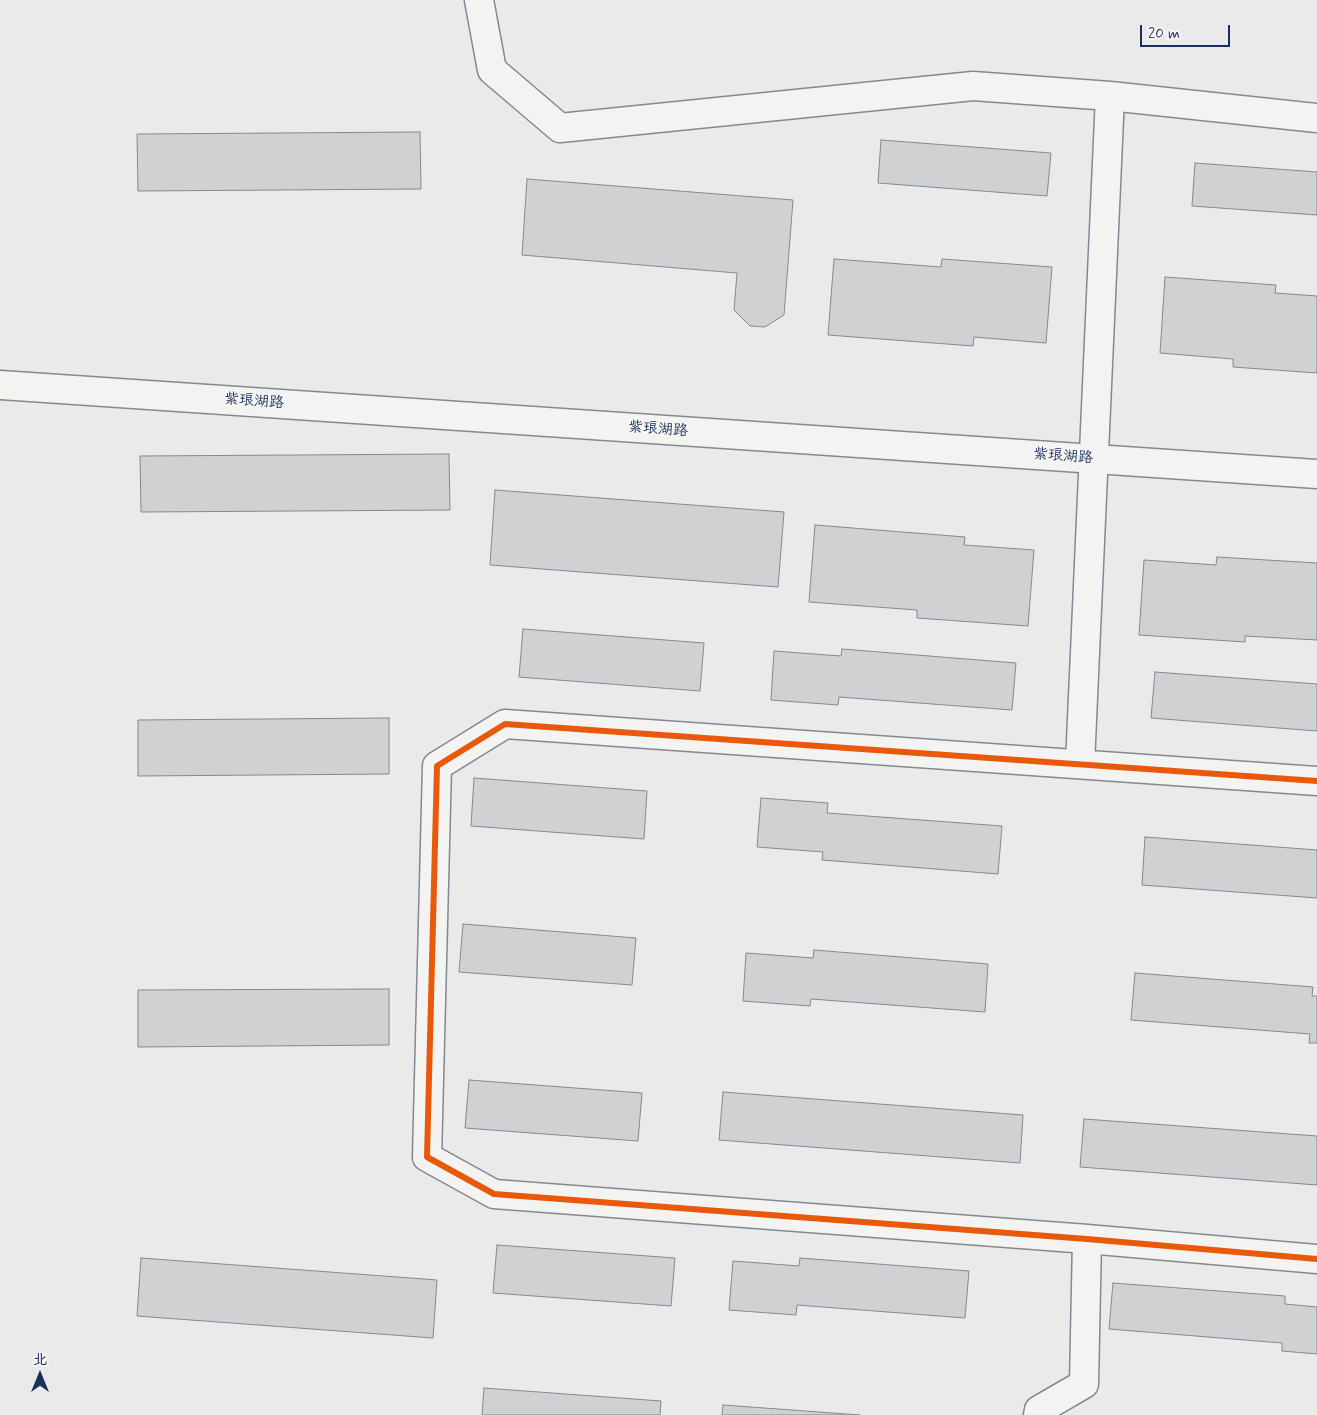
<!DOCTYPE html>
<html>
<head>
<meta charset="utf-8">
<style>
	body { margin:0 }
	#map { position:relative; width:1317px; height:1415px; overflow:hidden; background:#e9eae9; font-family:Mynerve,"LXGW WenKai TC",sans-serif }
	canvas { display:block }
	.north { position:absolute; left:15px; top:1350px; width:50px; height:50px; -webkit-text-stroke:4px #f6f6f2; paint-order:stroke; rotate:0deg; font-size:14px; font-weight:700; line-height:20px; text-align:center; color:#1b2f5e }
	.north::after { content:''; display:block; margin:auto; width:18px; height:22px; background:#1b2f5e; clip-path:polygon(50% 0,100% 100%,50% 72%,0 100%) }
	.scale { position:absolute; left:1140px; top:25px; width:90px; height:22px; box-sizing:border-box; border:2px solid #1b2f5e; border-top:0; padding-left:6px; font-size:15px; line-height:18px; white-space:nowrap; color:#1b2f5e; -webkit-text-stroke:4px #f6f6f2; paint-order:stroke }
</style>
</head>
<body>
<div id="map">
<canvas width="1317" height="1415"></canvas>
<div class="north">北</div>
<div class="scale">20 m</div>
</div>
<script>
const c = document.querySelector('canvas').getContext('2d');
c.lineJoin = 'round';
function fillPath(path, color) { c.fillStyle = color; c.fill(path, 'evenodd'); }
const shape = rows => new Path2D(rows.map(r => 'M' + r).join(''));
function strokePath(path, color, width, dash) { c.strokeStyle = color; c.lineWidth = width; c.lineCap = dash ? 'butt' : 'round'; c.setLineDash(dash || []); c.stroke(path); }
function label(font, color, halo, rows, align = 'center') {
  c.font = font + ' Mynerve,"LXGW WenKai TC",sans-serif'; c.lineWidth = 4; c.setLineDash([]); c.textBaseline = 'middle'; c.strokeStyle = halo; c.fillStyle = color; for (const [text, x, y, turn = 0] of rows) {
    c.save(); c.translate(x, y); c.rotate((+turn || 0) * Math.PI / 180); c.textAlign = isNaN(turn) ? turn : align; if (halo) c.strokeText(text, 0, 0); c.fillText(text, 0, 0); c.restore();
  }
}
const building = shape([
	[420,132,421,189,138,191,137,134,420,132],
	[881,140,1051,153,1047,196,878,183,881,140],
	[1195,163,1317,172,1317,215,1192,206,1195,163],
	[527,179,793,200,784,315,765,327,750,326,734,310,737,273,522,255,527,179],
	[834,259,941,267,942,259,1052,267,1046,343,974,337,973,346,828,335,834,259],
	[1165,277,1276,285,1275,293,1317,296,1317,373,1233,367,1233,359,1160,353,1165,277],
	[449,454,450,510,141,512,140,456,449,454],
	[495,490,784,512,778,587,490,565,495,490],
	[815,525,965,537,964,545,1034,550,1028,626,917,618,917,610,809,602,815,525],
	[1217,557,1317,563,1317,640,1245,636,1245,642,1139,635,1144,560,1216,565,1217,557],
	[523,629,704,643,700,691,519,677,523,629],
	[842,649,1016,663,1012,710,839,697,838,705,771,700,774,651,841,656,842,649],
	[1155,672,1317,684,1317,731,1151,718,1155,672],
	[389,718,389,774,138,776,138,720,389,718],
	[474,778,647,791,644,839,471,826,474,778],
	[761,798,828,803,827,813,1002,826,998,874,822,860,823,852,757,847,761,798],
	[1145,837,1317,850,1317,898,1142,885,1145,837],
	[463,924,636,938,632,985,459,972,463,924],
	[814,950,988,964,985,1012,811,999,810,1006,743,1001,746,953,813,958,814,950],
	[1135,973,1313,987,1312,996,1317,996,1317,1043,1309,1043,1310,1034,1131,1020,1135,973],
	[389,989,389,1045,138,1047,138,990,389,989],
	[469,1080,642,1093,638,1141,465,1128,469,1080],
	[723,1092,1023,1115,1020,1163,719,1140,723,1092],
	[1084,1119,1317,1136,1317,1185,1080,1167,1084,1119],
	[497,1245,675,1258,671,1306,493,1293,497,1245],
	[141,1258,437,1280,433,1338,137,1316,141,1258],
	[800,1258,969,1271,965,1318,797,1305,796,1315,729,1310,733,1261,799,1266,800,1258],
	[1113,1283,1285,1296,1285,1304,1317,1307,1317,1354,1282,1351,1282,1343,1109,1329,1113,1283],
	[484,1388,661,1401,660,1415,482,1415,484,1388],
	[723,1405,860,1415,722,1415,723,1405]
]);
const minor = shape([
	[479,0,492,70,560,128,973,86,1110,96,1317,118],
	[1080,764,1110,96],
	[1317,781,505,724,437,766,427,1157,494,1194,1087,1239,1317,1259],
	[1038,1415,1039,1410,1084,1384,1087,1239]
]);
const tertiary = shape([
	[0,385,1317,474]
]);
const cycleway = shape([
	[1317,781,505,724,437,766,427,1157,494,1194,1087,1239,1317,1259]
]);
const streetNames = [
	["紫琅湖路",254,402,4],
	["紫琅湖路",658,430,4],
	["紫琅湖路",1063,457,4]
];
fillPath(building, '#d0d1d3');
strokePath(building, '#848890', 1);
strokePath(minor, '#848890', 31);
strokePath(tertiary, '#848890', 31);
strokePath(minor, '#f3f3f2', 28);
strokePath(tertiary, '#f3f3f2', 28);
strokePath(cycleway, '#e8590c', 6);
label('15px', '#1b2f5e', '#f6f6f2', streetNames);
</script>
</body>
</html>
